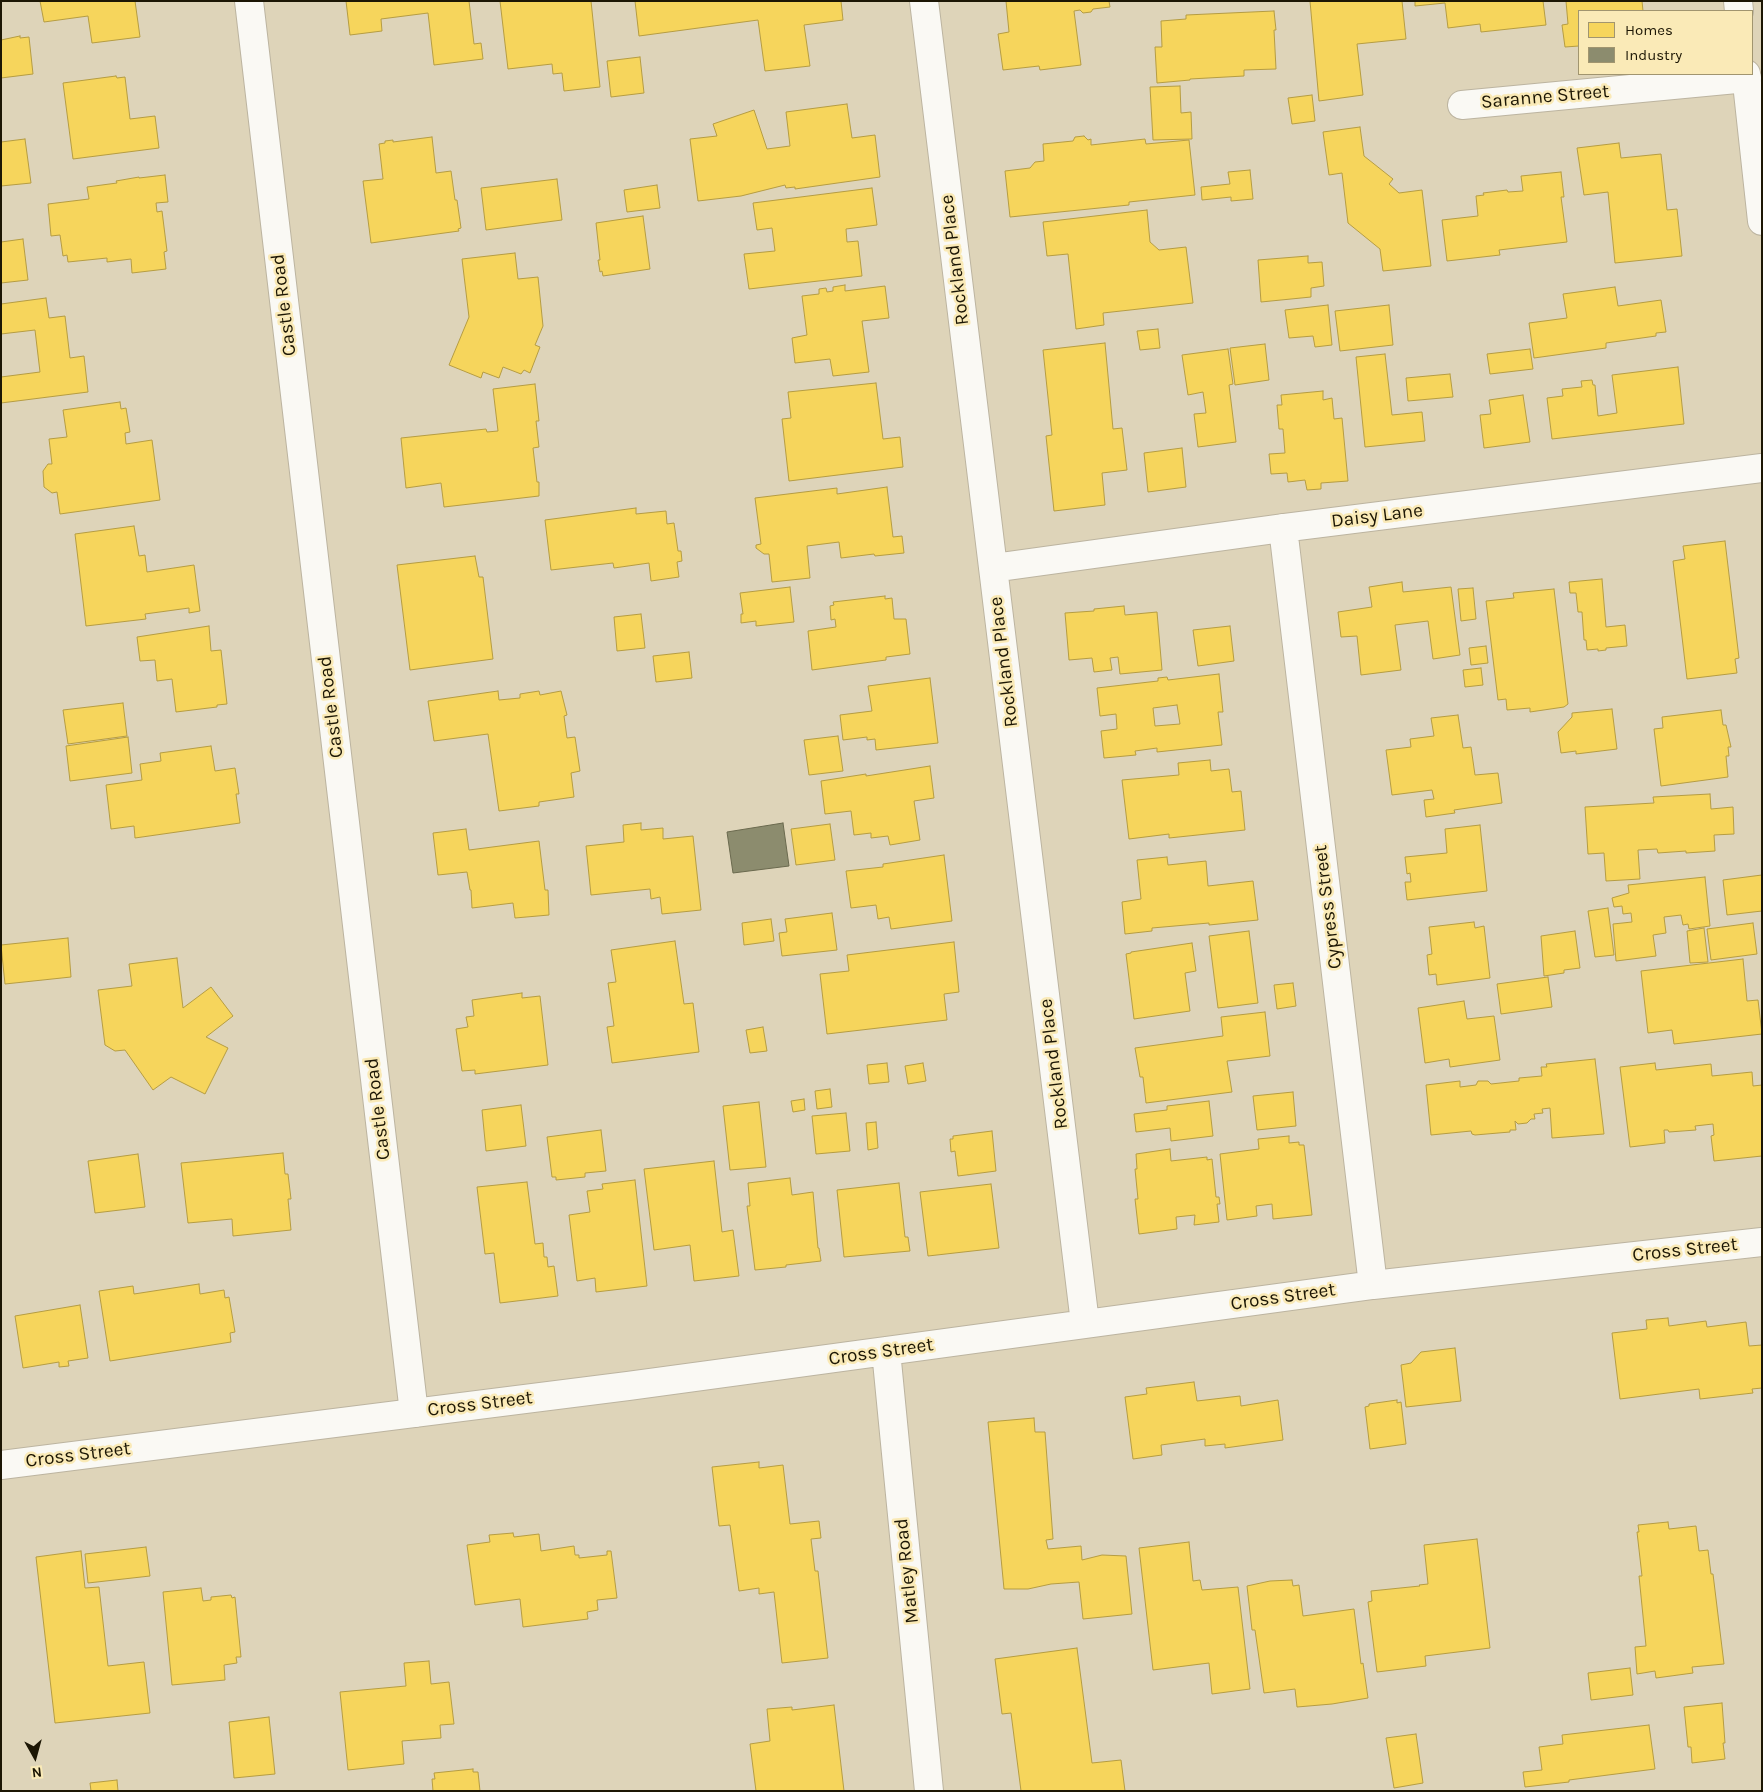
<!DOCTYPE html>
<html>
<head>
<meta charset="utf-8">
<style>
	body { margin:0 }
	#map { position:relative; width:1763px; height:1792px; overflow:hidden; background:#ded4b9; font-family:Karla,sans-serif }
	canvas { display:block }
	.frame { position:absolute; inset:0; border:2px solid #1c1604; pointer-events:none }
	.legend { position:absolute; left:1578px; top:10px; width:175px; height:65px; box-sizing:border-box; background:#faeab7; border:1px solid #a1956f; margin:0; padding:6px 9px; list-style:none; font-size:15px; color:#1c1604 }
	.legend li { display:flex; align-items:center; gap:10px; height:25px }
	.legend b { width:25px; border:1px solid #a1956f }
	.north { position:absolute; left:10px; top:1732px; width:50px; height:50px; -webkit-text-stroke:4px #faeab7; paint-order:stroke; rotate:173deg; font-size:14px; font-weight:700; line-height:20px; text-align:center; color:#1c1604 }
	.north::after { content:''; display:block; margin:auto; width:18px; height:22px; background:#1c1604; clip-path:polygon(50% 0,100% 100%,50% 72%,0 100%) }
</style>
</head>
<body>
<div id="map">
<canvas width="1763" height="1792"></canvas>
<div class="frame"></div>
<ul class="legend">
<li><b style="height:14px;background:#f6d55c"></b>Homes</li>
<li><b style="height:14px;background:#8c8c6e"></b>Industry</li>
</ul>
<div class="north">N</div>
</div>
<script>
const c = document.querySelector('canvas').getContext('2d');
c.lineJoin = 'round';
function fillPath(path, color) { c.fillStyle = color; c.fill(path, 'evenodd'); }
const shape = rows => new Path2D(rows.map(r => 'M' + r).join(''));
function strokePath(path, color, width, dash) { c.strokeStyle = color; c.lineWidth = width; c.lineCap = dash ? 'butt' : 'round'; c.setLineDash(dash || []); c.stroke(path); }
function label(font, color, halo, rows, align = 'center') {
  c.font = font + ' Karla,sans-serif'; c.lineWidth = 5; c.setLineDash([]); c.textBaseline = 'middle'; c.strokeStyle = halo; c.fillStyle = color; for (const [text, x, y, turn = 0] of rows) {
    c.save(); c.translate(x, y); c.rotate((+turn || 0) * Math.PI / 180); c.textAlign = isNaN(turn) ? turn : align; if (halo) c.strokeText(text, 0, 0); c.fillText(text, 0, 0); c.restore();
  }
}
const homes = shape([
	[40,1,135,1,140,37,92,43,88,16,44,22,40,1],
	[346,1,469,1,474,44,481,43,483,59,434,65,428,13,381,19,382,31,350,35,346,1],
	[500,1,591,1,600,87,564,91,562,73,553,74,552,64,508,69,500,1],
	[635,1,841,1,843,20,804,25,810,66,765,71,758,20,639,36,635,1],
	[1006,1,1109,1,1110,7,1093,9,1091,12,1083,13,1080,10,1074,11,1081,65,1040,70,1039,66,1003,70,998,34,1009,32,1006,1],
	[1310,1,1402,1,1406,39,1357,44,1363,95,1319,101,1310,1],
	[1415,1,1543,1,1546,25,1481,32,1480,24,1448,28,1445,3,1415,6,1415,1],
	[1566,1,1642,1,1643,11,1579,11,1579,46,1565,47,1562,25,1568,24,1566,1],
	[1274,11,1276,30,1274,30,1276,69,1244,70,1244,76,1190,79,1190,80,1157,83,1155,47,1162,47,1161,21,1186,19,1186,15,1274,11],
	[20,36,20,38,29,37,33,74,1,78,1,40,20,36],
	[640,57,644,93,611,97,607,61,640,57],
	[116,76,117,78,125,77,130,119,155,116,159,148,73,159,63,83,116,76],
	[1180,86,1181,113,1191,112,1192,139,1153,140,1150,87,1180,86],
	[1312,95,1315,121,1292,124,1288,98,1312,95],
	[847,104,852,138,875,135,880,177,795,189,795,187,786,188,785,185,741,196,698,201,690,139,717,136,713,124,754,110,767,149,790,146,786,112,847,104],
	[1360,127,1364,156,1393,179,1389,184,1399,193,1422,190,1431,266,1383,271,1380,249,1348,223,1342,173,1329,175,1323,132,1360,127],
	[1084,136,1088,140,1091,139,1091,145,1145,139,1146,144,1189,140,1195,195,1129,202,1129,205,1010,217,1005,171,1030,168,1035,162,1044,161,1043,144,1073,141,1075,137,1084,136],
	[432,137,436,173,451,171,455,200,457,200,461,228,458,229,459,231,371,243,363,181,383,179,379,144,385,143,385,141,393,140,393,142,432,137],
	[25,139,31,183,1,186,1,142,25,139],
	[1619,143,1621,158,1661,154,1667,210,1677,209,1682,256,1615,263,1608,192,1584,195,1577,148,1619,143],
	[1250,170,1253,199,1231,201,1231,197,1202,200,1201,187,1230,184,1228,172,1250,170],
	[1561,172,1564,197,1561,197,1567,242,1499,250,1500,255,1447,261,1442,220,1478,216,1476,196,1484,195,1483,193,1507,190,1508,192,1523,191,1521,176,1561,172],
	[165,175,168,202,156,203,157,212,162,211,167,251,164,252,166,269,132,273,131,259,107,262,107,258,68,262,67,255,63,256,60,235,51,236,48,204,89,199,87,187,117,183,116,181,139,177,139,178,165,175],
	[557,179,562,220,486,230,481,188,557,179],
	[657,185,660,208,627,212,624,190,657,185],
	[872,188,877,225,846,229,847,242,858,241,862,276,749,289,744,254,775,251,772,228,757,230,753,203,872,188],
	[1147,210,1150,242,1159,250,1186,247,1193,303,1103,313,1104,325,1076,329,1068,254,1047,256,1043,222,1147,210],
	[643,216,650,269,603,276,602,271,600,272,598,260,600,260,596,223,643,216],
	[23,239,28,280,1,283,1,242,23,239],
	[515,253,518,279,538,277,543,326,535,345,540,347,530,373,524,370,521,374,503,367,499,378,483,372,481,378,449,365,469,317,462,259,515,253],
	[1308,256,1308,263,1322,262,1324,286,1311,288,1311,297,1261,302,1258,260,1308,256],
	[845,285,845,291,885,286,889,318,862,321,869,372,833,376,830,359,795,363,792,338,807,335,802,296,819,294,819,289,826,288,827,292,833,291,833,287,845,285],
	[1615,287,1618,306,1661,300,1666,332,1656,333,1656,336,1606,343,1606,348,1534,358,1529,323,1567,318,1563,294,1615,287],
	[46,298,49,318,65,316,70,358,84,356,88,392,1,403,1,377,40,372,35,330,1,334,1,304,46,298],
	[1328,305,1332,345,1315,347,1313,336,1289,338,1285,310,1328,305],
	[1389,305,1393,345,1340,351,1335,311,1389,305],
	[1158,329,1160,348,1140,350,1137,331,1158,329],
	[1105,343,1113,429,1122,428,1127,470,1102,473,1105,505,1054,511,1046,436,1052,435,1043,350,1105,343],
	[1265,344,1269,380,1235,385,1230,348,1265,344],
	[1228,349,1233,384,1229,385,1236,442,1198,447,1194,414,1206,413,1203,392,1188,395,1182,355,1228,349],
	[1530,349,1533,369,1490,374,1487,354,1530,349],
	[1385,354,1392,415,1422,412,1425,441,1365,447,1356,357,1385,354],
	[1678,367,1684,424,1552,439,1547,398,1563,396,1562,389,1582,387,1581,381,1592,380,1593,385,1595,385,1598,416,1617,413,1612,375,1678,367],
	[1450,374,1453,397,1408,401,1406,378,1450,374],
	[876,383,883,439,900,437,903,467,789,481,782,419,791,418,788,392,876,383],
	[535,384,539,421,536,421,539,447,533,448,537,482,539,482,539,496,444,507,441,483,406,488,401,438,486,429,487,432,498,431,493,389,535,384],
	[1323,391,1323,400,1332,398,1334,419,1342,418,1348,481,1321,483,1321,489,1307,490,1305,480,1288,482,1287,473,1271,474,1269,454,1285,453,1283,429,1279,429,1277,405,1282,405,1281,395,1323,391],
	[1523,395,1530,442,1484,448,1480,415,1491,414,1489,400,1523,395],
	[120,402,121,409,126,408,130,432,125,433,126,444,152,440,160,500,60,514,57,492,52,493,44,487,43,471,48,464,52,464,49,439,67,437,63,410,120,402],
	[1182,448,1186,487,1148,492,1144,453,1182,448],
	[887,487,893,537,902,536,904,553,875,556,874,554,841,558,839,542,807,546,810,578,772,582,769,554,764,554,756,548,756,545,761,544,755,498,837,488,837,494,887,487],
	[636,508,636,514,666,511,667,524,674,523,678,551,681,551,682,561,677,562,679,577,651,581,649,563,614,568,613,563,551,570,545,520,636,508],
	[134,526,139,556,145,555,147,572,194,565,200,611,189,613,189,608,145,614,146,619,86,626,75,534,134,526],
	[1725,541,1739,658,1735,659,1737,673,1687,679,1673,561,1685,559,1683,546,1725,541],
	[475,556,479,577,483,577,493,659,410,670,397,565,475,556],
	[1602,579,1606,627,1625,625,1627,646,1606,648,1606,650,1598,651,1598,649,1587,650,1586,640,1584,640,1582,612,1578,612,1576,593,1570,593,1569,582,1602,579],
	[1402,582,1403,592,1451,587,1460,655,1433,659,1428,621,1395,625,1401,670,1361,675,1357,636,1341,637,1338,612,1372,607,1369,587,1402,582],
	[790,587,794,622,756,626,756,621,741,623,741,614,743,614,740,593,790,587],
	[1473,588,1476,619,1461,621,1458,589,1473,588],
	[1554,589,1568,704,1564,707,1530,712,1530,708,1507,710,1506,699,1498,700,1486,601,1514,598,1513,593,1554,589],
	[885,596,885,599,892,598,894,619,906,619,910,654,886,657,886,660,812,670,808,631,836,627,835,619,831,620,830,606,834,605,833,602,885,596],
	[1124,606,1125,615,1157,612,1162,670,1120,674,1118,657,1110,658,1112,670,1094,672,1092,658,1069,660,1065,613,1094,611,1094,609,1124,606],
	[641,614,645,648,617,651,614,617,641,614],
	[209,626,211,651,221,650,227,704,217,705,217,707,176,712,172,679,157,681,155,660,140,661,137,637,209,626],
	[1230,626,1234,661,1198,666,1193,630,1230,626],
	[1486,646,1488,663,1471,665,1469,648,1486,646],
	[689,652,692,678,656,682,653,656,689,652],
	[1481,668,1483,685,1465,687,1463,670,1481,668],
	[1219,674,1223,712,1218,712,1222,745,1157,752,1157,748,1135,751,1136,755,1104,758,1101,731,1117,729,1116,714,1100,716,1097,688,1158,681,1158,678,1167,677,1168,680,1219,674],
	[1177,705,1180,724,1155,726,1153,708,1177,705],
	[930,678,938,743,876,750,875,739,867,740,867,737,843,740,840,715,872,711,868,686,930,678],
	[498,691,499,700,520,698,520,694,539,691,540,695,561,691,567,715,564,716,567,738,575,737,580,771,571,773,574,797,539,802,539,806,499,811,488,734,434,741,428,701,498,691],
	[123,703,127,736,68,744,63,710,123,703],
	[1612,709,1617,749,1576,754,1576,751,1561,753,1558,732,1572,717,1572,713,1612,709],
	[1721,710,1723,725,1726,725,1731,747,1728,747,1729,756,1726,756,1728,777,1661,786,1654,729,1663,728,1662,717,1721,710],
	[1458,715,1463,748,1471,747,1475,775,1498,773,1502,803,1454,810,1455,813,1426,817,1424,800,1434,799,1432,790,1392,795,1386,750,1411,747,1410,739,1434,736,1431,718,1458,715],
	[838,736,843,771,809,775,804,740,838,736],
	[128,737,132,773,70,781,66,746,128,737],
	[211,746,215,771,235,768,239,794,236,794,240,823,135,838,134,826,111,829,106,785,142,780,140,764,161,761,160,753,211,746],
	[1210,760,1211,771,1229,769,1232,792,1241,791,1245,830,1169,838,1169,834,1129,839,1122,780,1179,775,1178,763,1210,760],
	[930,766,934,798,914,801,920,840,890,845,888,836,871,838,871,833,854,835,851,811,825,814,821,781,866,774,866,776,930,766],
	[1710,794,1711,809,1733,807,1734,834,1714,835,1715,851,1686,853,1686,851,1658,853,1657,849,1638,850,1640,879,1606,881,1604,853,1588,854,1585,807,1654,803,1653,797,1710,794],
	[641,823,641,830,663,828,663,839,693,836,701,910,662,914,660,897,651,899,650,889,591,895,586,846,624,842,623,825,641,823],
	[830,824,835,860,796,865,791,829,830,824],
	[1480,825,1487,891,1407,900,1405,882,1411,882,1410,873,1407,874,1405,857,1447,853,1445,829,1480,825],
	[466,829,469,850,539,841,545,890,548,890,549,915,515,918,513,903,472,908,471,890,470,890,467,872,438,875,433,833,466,829],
	[944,855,952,921,891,929,889,917,878,919,876,905,851,908,846,871,883,867,883,864,944,855],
	[1167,857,1168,865,1206,861,1208,886,1253,881,1258,920,1209,925,1209,923,1152,928,1152,931,1125,934,1122,902,1141,899,1137,860,1167,857],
	[1762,875,1762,911,1727,915,1723,880,1762,875],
	[1705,877,1710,926,1689,929,1688,924,1683,925,1681,915,1664,917,1666,933,1653,935,1656,956,1616,961,1613,924,1632,922,1631,913,1623,914,1622,906,1614,907,1612,898,1629,893,1628,885,1705,877],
	[1608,908,1614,955,1595,957,1588,911,1608,908],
	[832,913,837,950,782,956,779,933,787,932,785,919,832,913],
	[771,919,774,941,744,945,742,923,771,919],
	[1474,922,1475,928,1484,926,1490,978,1437,985,1436,974,1429,975,1427,955,1432,954,1429,927,1474,922],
	[1753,923,1757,954,1711,960,1707,929,1753,923],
	[1704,928,1708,962,1690,963,1687,931,1704,928],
	[1249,931,1258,1003,1218,1008,1209,936,1249,931],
	[1575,931,1580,968,1564,970,1564,973,1544,976,1541,936,1575,931],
	[68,938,71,977,5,984,1,945,68,938],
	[675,941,684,1004,693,1003,699,1052,612,1063,607,1027,614,1026,608,983,616,982,611,950,675,941],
	[954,942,959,992,944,994,947,1020,827,1034,820,974,849,971,847,955,954,942],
	[1192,943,1196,971,1185,973,1190,1011,1134,1019,1126,954,1131,953,1131,952,1192,943],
	[177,958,183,1008,211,987,233,1016,206,1037,228,1048,205,1094,171,1077,153,1090,125,1050,115,1051,105,1045,98,990,132,986,129,964,177,958],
	[1743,959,1747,1001,1758,1000,1762,1034,1674,1044,1672,1030,1648,1033,1641,971,1743,959],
	[1548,977,1552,1007,1501,1014,1497,984,1548,977],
	[1293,983,1296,1006,1277,1009,1274,985,1293,983],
	[522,993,522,998,540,996,548,1065,475,1074,475,1070,462,1071,456,1029,468,1027,466,1017,474,1016,472,1000,522,993],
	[1464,1001,1467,1019,1494,1016,1500,1060,1450,1067,1449,1059,1425,1063,1418,1008,1464,1001],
	[1265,1012,1270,1056,1227,1061,1232,1092,1146,1103,1143,1077,1140,1077,1135,1048,1223,1036,1221,1017,1265,1012],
	[763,1027,767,1051,750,1053,746,1030,763,1027],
	[1595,1059,1604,1134,1552,1138,1550,1108,1542,1109,1543,1113,1534,1114,1535,1119,1531,1119,1527,1123,1518,1124,1515,1121,1516,1130,1510,1130,1510,1132,1475,1135,1472,1134,1471,1131,1431,1135,1426,1085,1460,1081,1460,1087,1476,1085,1478,1081,1488,1081,1491,1084,1519,1081,1519,1078,1542,1076,1541,1067,1547,1067,1546,1064,1595,1059],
	[887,1063,889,1082,869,1084,867,1065,887,1063],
	[923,1063,926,1081,908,1084,905,1066,923,1063],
	[1655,1063,1656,1070,1711,1064,1712,1076,1752,1072,1753,1086,1762,1085,1762,1156,1714,1161,1711,1136,1714,1135,1713,1124,1695,1126,1696,1130,1669,1132,1668,1130,1664,1130,1665,1143,1630,1147,1620,1067,1655,1063],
	[830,1089,832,1107,817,1109,815,1091,830,1089],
	[1293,1092,1296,1126,1257,1130,1253,1096,1293,1092],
	[804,1099,805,1110,793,1112,791,1101,804,1099],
	[1209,1101,1213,1136,1171,1141,1170,1128,1136,1132,1134,1114,1167,1110,1167,1106,1209,1101],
	[759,1102,766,1167,730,1170,723,1106,759,1102],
	[521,1105,526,1146,486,1151,482,1110,521,1105],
	[846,1113,850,1151,816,1154,812,1116,846,1113],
	[876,1122,878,1148,868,1150,866,1123,876,1122],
	[601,1130,606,1171,585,1173,585,1177,556,1180,556,1177,552,1177,547,1137,601,1130],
	[992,1131,996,1171,958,1176,955,1151,951,1152,950,1139,953,1139,953,1136,992,1131],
	[1289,1136,1289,1143,1299,1142,1299,1145,1304,1145,1312,1215,1273,1219,1272,1204,1256,1206,1257,1216,1227,1220,1220,1154,1259,1149,1258,1139,1289,1136],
	[1170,1149,1171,1161,1207,1157,1207,1160,1212,1159,1216,1197,1219,1197,1220,1204,1217,1204,1219,1222,1194,1225,1195,1215,1176,1217,1177,1229,1139,1234,1135,1199,1138,1199,1135,1169,1137,1169,1136,1154,1170,1149],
	[283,1153,285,1174,288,1174,291,1199,288,1199,291,1230,233,1236,232,1219,188,1223,181,1163,283,1153],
	[138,1154,145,1207,95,1213,88,1161,138,1154],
	[714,1161,722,1232,733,1230,739,1276,694,1281,690,1245,654,1250,644,1169,714,1161],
	[790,1178,792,1195,813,1192,818,1248,819,1248,821,1261,786,1265,786,1267,755,1270,747,1206,750,1206,748,1183,790,1178],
	[635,1180,647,1286,596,1292,595,1278,577,1281,569,1215,590,1212,587,1191,603,1189,602,1184,635,1180],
	[527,1182,535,1244,543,1243,544,1257,547,1257,548,1267,554,1266,558,1296,500,1303,494,1253,485,1254,477,1187,527,1182],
	[899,1183,905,1237,908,1237,910,1251,844,1257,837,1190,899,1183],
	[991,1184,999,1248,928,1256,920,1192,991,1184],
	[199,1284,200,1294,224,1290,225,1298,229,1297,235,1332,230,1333,231,1342,110,1361,99,1291,133,1286,134,1294,199,1284],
	[80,1305,88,1358,68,1361,69,1366,59,1367,59,1362,23,1368,15,1316,80,1305],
	[1668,1318,1669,1326,1706,1321,1707,1327,1746,1322,1749,1346,1762,1345,1762,1388,1752,1389,1753,1393,1700,1399,1699,1389,1620,1399,1612,1333,1647,1329,1646,1320,1668,1318],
	[1455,1348,1461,1401,1406,1407,1401,1365,1411,1363,1421,1352,1455,1348],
	[1194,1382,1197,1401,1240,1396,1241,1406,1278,1400,1283,1440,1225,1448,1225,1444,1205,1446,1205,1439,1161,1445,1162,1455,1133,1459,1125,1397,1147,1394,1146,1388,1194,1382],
	[1397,1400,1397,1403,1401,1402,1406,1444,1370,1449,1365,1407,1369,1406,1369,1404,1397,1400],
	[1034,1418,1035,1432,1045,1432,1053,1539,1046,1540,1048,1549,1081,1546,1082,1560,1102,1555,1126,1556,1132,1614,1083,1619,1079,1582,1051,1584,1028,1589,1004,1589,988,1422,1034,1418],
	[759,1462,759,1468,783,1465,790,1524,819,1521,821,1538,811,1539,815,1571,818,1571,828,1658,782,1663,774,1592,759,1594,759,1588,739,1591,730,1525,719,1526,712,1467,759,1462],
	[1668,1522,1669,1529,1696,1526,1699,1551,1708,1550,1711,1574,1713,1574,1724,1664,1692,1667,1693,1673,1656,1678,1655,1671,1637,1674,1635,1647,1646,1646,1639,1576,1642,1576,1637,1532,1639,1532,1638,1525,1668,1522],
	[513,1533,514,1537,539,1534,541,1551,574,1546,575,1555,579,1555,579,1558,607,1555,607,1551,611,1551,617,1598,597,1600,598,1610,587,1612,588,1619,523,1627,520,1599,475,1605,467,1545,490,1542,489,1535,513,1533],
	[1477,1539,1490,1648,1425,1656,1426,1666,1377,1672,1368,1602,1372,1601,1371,1591,1420,1586,1419,1585,1428,1584,1424,1545,1477,1539],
	[1189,1542,1193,1581,1200,1580,1202,1590,1238,1587,1250,1689,1212,1694,1209,1663,1153,1670,1139,1548,1189,1542],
	[146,1547,150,1576,88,1583,85,1554,146,1547],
	[81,1551,85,1588,99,1587,108,1666,144,1662,150,1713,55,1723,36,1557,81,1551],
	[1292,1580,1293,1586,1299,1585,1303,1616,1354,1609,1361,1664,1363,1663,1368,1698,1332,1704,1297,1707,1295,1689,1264,1693,1255,1630,1252,1630,1247,1586,1270,1581,1292,1580],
	[201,1588,203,1601,211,1600,211,1597,231,1595,232,1598,235,1597,241,1657,236,1657,237,1663,224,1665,225,1680,172,1685,163,1592,201,1588],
	[1077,1648,1092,1763,1121,1760,1125,1791,1021,1791,1011,1713,1002,1714,995,1659,1077,1648],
	[429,1661,431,1684,449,1682,454,1724,440,1725,441,1738,402,1741,404,1764,348,1770,340,1692,406,1686,404,1663,429,1661],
	[1630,1668,1633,1695,1591,1700,1588,1673,1630,1668],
	[1722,1703,1725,1743,1723,1743,1725,1759,1692,1763,1691,1747,1688,1747,1684,1707,1722,1703],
	[834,1705,844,1791,756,1791,750,1744,770,1741,767,1709,792,1707,792,1710,834,1705],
	[269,1717,275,1774,234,1778,229,1722,269,1717],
	[1649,1725,1655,1769,1569,1780,1569,1782,1525,1787,1523,1772,1542,1770,1539,1747,1563,1744,1562,1735,1649,1725],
	[1416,1734,1423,1783,1394,1788,1386,1738,1416,1734],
	[473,1769,473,1772,478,1772,480,1791,433,1791,432,1779,435,1779,434,1773,473,1769],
	[117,1780,118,1791,91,1791,90,1783,117,1780]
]);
const industry = shape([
	[783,823,789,866,733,873,727,832,783,823]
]);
const minor = shape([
	[924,1,1085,1323],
	[1462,105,1747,78],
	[1283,528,1373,1285],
	[993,568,1283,528,1762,468],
	[886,1351,929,1791],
	[1,1465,628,1386,1373,1285,1762,1242]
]);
const tertiary = shape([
	[249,1,414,1413],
	[1738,1,1739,11],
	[1746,74,1762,221]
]);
const streetNames = [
	["Saranne Street",1545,97,-5],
	["Rockland Place",955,260,-97],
	["Castle Road",284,305,-97],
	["Daisy Lane",1377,516,-7],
	["Rockland Place",1004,662,-97],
	["Castle Road",331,707,-97],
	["Cypress Street",1328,907,-97],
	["Rockland Place",1054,1064,-97],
	["Castle Road",378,1109,-97],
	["Cross Street",1685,1250,-6],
	["Cross Street",1283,1297,-8],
	["Cross Street",881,1352,-8],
	["Cross Street",480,1404,-7],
	["Cross Street",78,1455,-7],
	["Matley Road",907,1571,-96]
];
fillPath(homes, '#f6d55c');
strokePath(homes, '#b59c42', 1);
fillPath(industry, '#8c8c6e');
strokePath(industry, '#6a694e', 1);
strokePath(minor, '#bcb4a0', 30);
strokePath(tertiary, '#bcb4a0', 30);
strokePath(minor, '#faf9f4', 28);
strokePath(tertiary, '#faf9f4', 28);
label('19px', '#1c1604', '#faeab7', streetNames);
</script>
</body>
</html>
